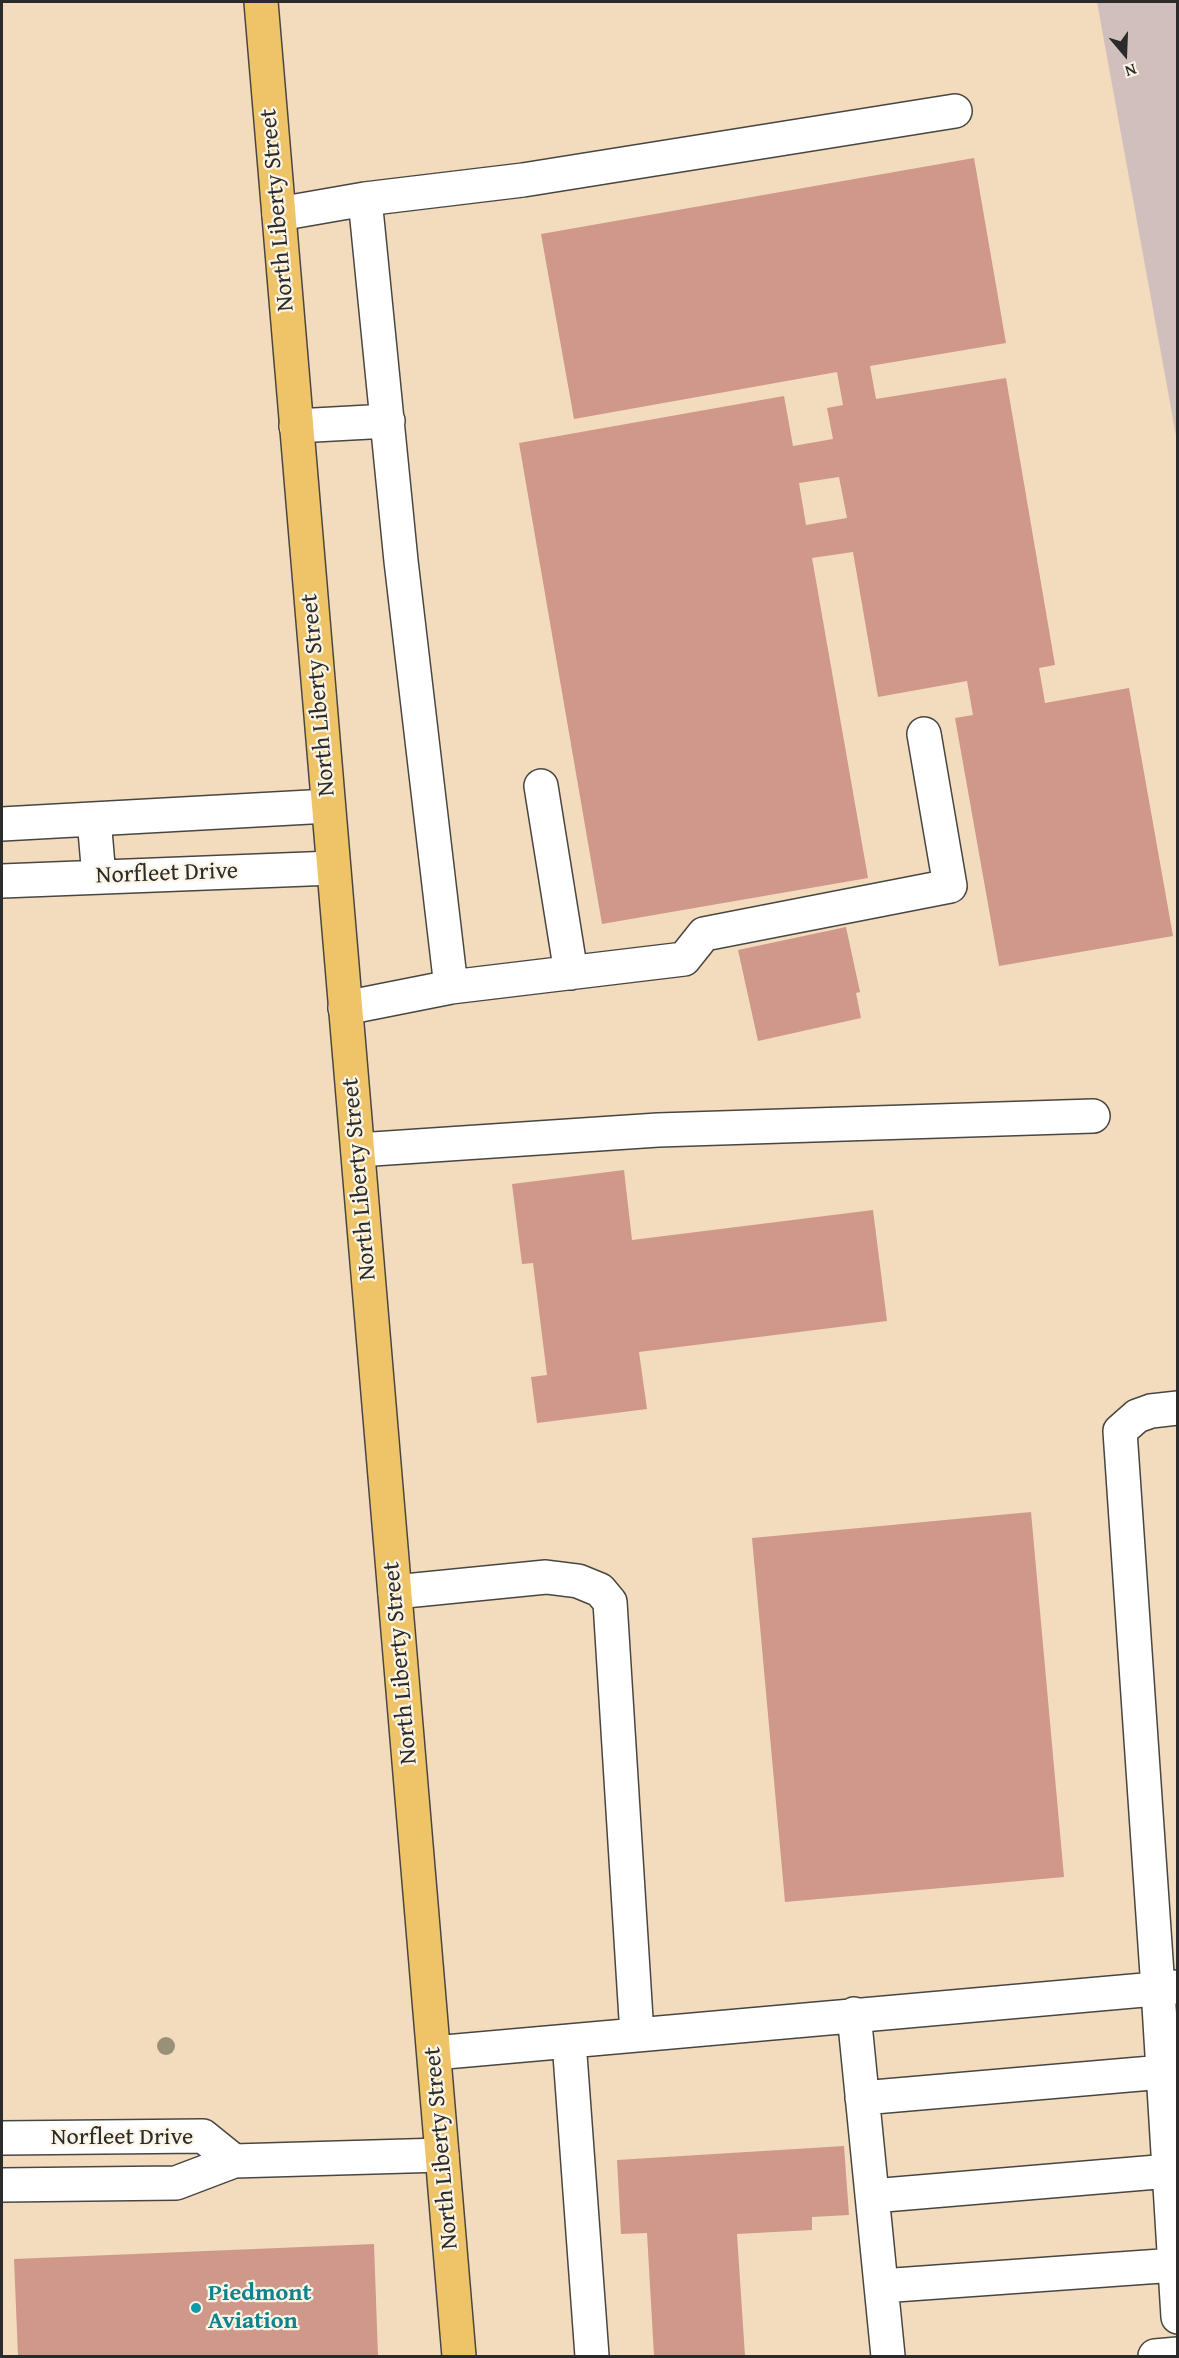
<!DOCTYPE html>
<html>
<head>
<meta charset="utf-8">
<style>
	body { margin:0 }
	#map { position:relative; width:1179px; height:2358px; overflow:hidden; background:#f3dcbd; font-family:"Gentium Book Plus",serif }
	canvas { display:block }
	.frame { position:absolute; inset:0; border:3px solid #2b2b2b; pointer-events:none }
	.north { position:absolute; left:1095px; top:24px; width:60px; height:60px; -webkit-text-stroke:4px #fcf5e5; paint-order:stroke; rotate:161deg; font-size:16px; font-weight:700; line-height:24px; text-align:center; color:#2b2b2b }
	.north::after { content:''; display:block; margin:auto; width:21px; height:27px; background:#2b2b2b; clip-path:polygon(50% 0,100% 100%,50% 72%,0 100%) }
</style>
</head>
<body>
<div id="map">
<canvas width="1179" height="2358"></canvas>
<div class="frame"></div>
<div class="north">N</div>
</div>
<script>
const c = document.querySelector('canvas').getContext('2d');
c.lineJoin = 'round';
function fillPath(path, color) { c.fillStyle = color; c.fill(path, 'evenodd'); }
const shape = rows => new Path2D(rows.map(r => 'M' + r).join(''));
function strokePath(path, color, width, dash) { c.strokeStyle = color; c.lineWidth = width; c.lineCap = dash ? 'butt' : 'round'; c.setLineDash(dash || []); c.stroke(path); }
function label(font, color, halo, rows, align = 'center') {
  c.font = font + ' "Gentium Book Plus",serif'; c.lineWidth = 4.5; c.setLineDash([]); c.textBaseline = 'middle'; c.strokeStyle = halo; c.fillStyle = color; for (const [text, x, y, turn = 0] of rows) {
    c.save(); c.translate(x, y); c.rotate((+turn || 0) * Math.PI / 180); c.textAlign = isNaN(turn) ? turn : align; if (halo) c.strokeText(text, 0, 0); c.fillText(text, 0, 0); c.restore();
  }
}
const industrial = shape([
	[1097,2,1177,2,1177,441]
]);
const building = shape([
	[974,158,1006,343,870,366,876,399,1006,378,1055,665,1039,668,1045,703,1129,688,1173,936,999,966,955,718,973,715,967,681,878,697,853,552,812,558,868,878,602,924,519,443,784,396,793,446,833,439,827,408,843,405,837,372,574,419,541,234],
	[839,477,847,518,806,525,799,483],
	[846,927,860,992,856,993,861,1018,758,1041,738,950],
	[624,1170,632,1240,873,1210,887,1321,639,1352,647,1409,537,1423,531,1377,547,1375,533,1263,522,1264,512,1184],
	[1031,1512,1064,1877,785,1902,752,1538],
	[844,2146,849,2215,812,2217,812,2230,737,2234,745,2356,654,2356,647,2233,621,2234,617,2160],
	[374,2244,378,2356,18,2356,14,2259]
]);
const minor = shape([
	[365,199,523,180,955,111],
	[279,214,365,199,401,561,451,987,345,1008],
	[296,426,388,421],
	[541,786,571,973],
	[94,819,99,877],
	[2,824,328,806],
	[2,881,333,868],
	[451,987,684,959,704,934,950,886,924,734],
	[358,1150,658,1130,1093,1116],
	[1178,1408,1151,1411,1137,1416,1120,1431,1158,1989,1178,2317],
	[395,1592,546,1577,578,1581,600,1590,610,1602,637,2035],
	[854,2014,888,2356],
	[569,2041,592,2356],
	[434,2053,1178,1987],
	[862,2098,1163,2072],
	[2,2138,203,2136,234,2161],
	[2,2185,176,2183,234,2161,442,2155],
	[872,2196,1169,2171],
	[881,2286,1175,2265],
	[1155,2356,1178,2354]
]);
const major = shape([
	[261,2,459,2356]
]);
const trees = [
	[166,2046]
];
const markers = [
	[196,2308,6,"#0f9aa8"]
];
const streetNames = [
	["North Liberty Street",278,210,-95],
	["North Liberty Street",319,695,-95],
	["Norfleet Drive",167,874,-2],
	["North Liberty Street",360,1179,-95],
	["North Liberty Street",401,1663,-95],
	["Norfleet Drive",122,2138],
	["North Liberty Street",442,2148,-95]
];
const cultureNames = [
	["Piedmont",208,2294],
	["Aviation",208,2322]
];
fillPath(industrial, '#d1bfbd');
fillPath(building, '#cf988a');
strokePath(minor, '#494641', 36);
strokePath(major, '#494641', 36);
strokePath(minor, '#fff', 33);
strokePath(major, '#efc469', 33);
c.fillStyle = '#999177';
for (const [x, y] of trees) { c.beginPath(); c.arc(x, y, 9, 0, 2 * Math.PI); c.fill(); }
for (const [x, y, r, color] of markers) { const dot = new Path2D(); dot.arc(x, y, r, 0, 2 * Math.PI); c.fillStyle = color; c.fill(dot); strokePath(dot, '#fcf5e5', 2); }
label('24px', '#2b2b2b', '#fcf5e5', streetNames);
label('bold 24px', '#0d838f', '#fcf5e5', cultureNames, 'left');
</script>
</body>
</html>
